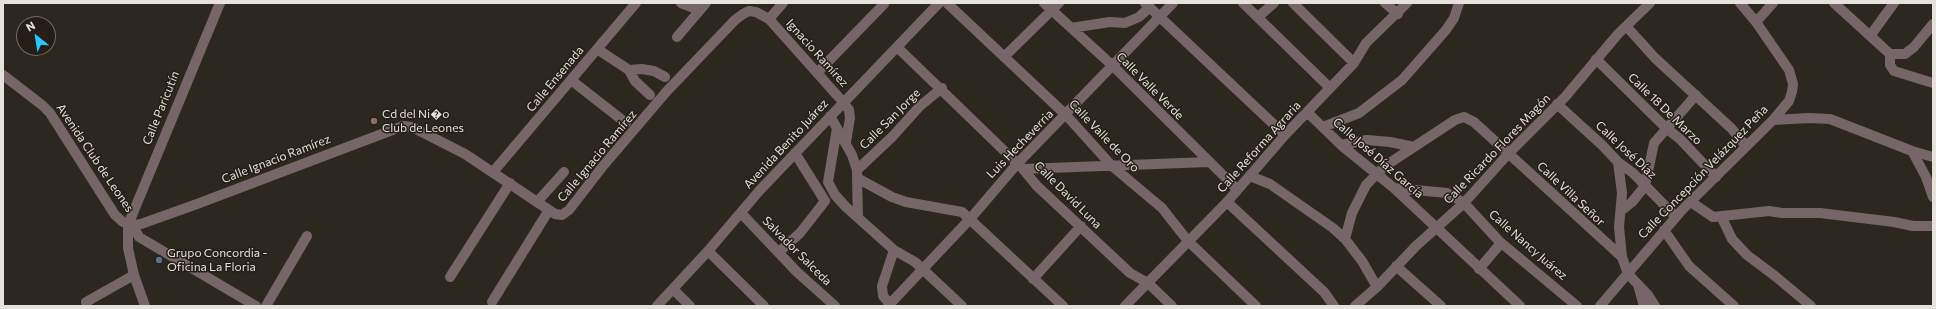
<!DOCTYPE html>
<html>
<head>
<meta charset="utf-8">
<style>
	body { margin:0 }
	#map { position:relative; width:1936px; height:309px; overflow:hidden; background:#2d281f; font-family:Commissioner,sans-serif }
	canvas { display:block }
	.frame { position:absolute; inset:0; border:4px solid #e5e1dc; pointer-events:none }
	.north { position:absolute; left:16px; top:16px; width:40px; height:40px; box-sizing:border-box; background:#241e16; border:1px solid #716c65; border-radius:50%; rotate:330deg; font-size:11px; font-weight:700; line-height:16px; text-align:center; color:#e5e1dc }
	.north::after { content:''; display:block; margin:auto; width:14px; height:18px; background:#27c8ff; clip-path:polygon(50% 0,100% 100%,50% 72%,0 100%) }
</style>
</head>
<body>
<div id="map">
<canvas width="1936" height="309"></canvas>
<div class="frame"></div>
<div class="north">N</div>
</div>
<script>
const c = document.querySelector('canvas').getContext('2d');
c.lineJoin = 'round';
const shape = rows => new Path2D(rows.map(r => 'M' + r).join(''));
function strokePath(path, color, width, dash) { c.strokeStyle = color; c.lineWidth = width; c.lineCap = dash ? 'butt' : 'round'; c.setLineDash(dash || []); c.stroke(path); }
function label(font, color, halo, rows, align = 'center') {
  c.font = font + ' Commissioner,sans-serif'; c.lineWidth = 3; c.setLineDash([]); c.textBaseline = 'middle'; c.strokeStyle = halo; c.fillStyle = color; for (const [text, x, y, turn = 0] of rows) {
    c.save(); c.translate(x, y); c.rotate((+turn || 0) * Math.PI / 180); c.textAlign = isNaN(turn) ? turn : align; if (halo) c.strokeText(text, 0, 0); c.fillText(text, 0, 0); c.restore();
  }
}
const minor = shape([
	[681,3,699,10],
	[947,3,1066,115,1112,166,1162,208,1188,241,1256,306],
	[1044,3,1113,66,1237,189],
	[1145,3,1285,135],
	[1243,3,1330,88],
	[1293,3,1354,63],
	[1385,3,1398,14],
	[1740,3,1756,22],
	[1834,3,1890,54,1905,54,1914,47,1933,24],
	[1258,17,1274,3],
	[769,19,783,3],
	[1627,27,1655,58,1731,128,1746,146],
	[1071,28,1110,22,1125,23,1139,17,1150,7],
	[1870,36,1894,3],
	[677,37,706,3],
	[897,47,1023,169,1037,186,1130,273,1148,283,1172,306],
	[597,49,629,70,635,81,650,95],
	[1890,54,1890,65,1894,71,1933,83],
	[1005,56,1059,3],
	[1596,59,1666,128,1680,139,1716,177],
	[629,70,642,69,654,71,665,77],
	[817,73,884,4],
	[3,75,42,105,50,113,115,215,123,222,133,225,141,224,197,204,403,126,412,127,465,154,555,214,562,215,569,210,603,166,667,91,735,20,743,14,749,11,756,12,769,19,843,102,849,110,850,118,846,142],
	[571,80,626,123],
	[1557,104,1602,145,1618,162,1633,173,1676,217],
	[1307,112,1341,145,1394,188,1520,306],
	[830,116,852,155,857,170,857,178,892,197,906,202,962,212,1063,306],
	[1773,120,1809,118,1830,119,1912,151,1933,157],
	[1323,127,1359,113,1402,80,1446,30,1454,18,1459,3],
	[837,128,828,182,835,195,846,207,894,250,915,262,962,306],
	[1341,145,1367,140,1390,142,1414,147],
	[1912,151,1926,177,1933,197],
	[1618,162,1622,193,1619,227,1622,257],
	[1023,169,1209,162],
	[857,170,893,136,920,106,942,88],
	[493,172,636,3],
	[1250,176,1270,184,1333,228,1345,239,1362,261,1377,287],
	[857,178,858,218],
	[1394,188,1447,193,1464,203,1499,241,1577,306],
	[537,202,564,172],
	[1227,202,1324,292,1334,306],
	[1691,202,1713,217,1769,211,1782,213,1820,213,1894,222,1913,226,1933,226],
	[1621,211,1632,202,1645,186,1654,143,1696,95],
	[741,213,797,272,835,306],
	[1721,216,1732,239,1747,255,1775,276,1811,306],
	[133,225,139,237,256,306],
	[1664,230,1689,266,1734,306],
	[1345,239,1352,213,1366,185,1385,166,1455,120,1464,117,1474,122,1622,257,1628,274,1648,295,1655,306],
	[708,251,764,306],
	[779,252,800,233,825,201,795,153],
	[1396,266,1441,306],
	[1479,269,1501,243],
	[450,277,510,183],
	[1033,279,1081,226],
	[1638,285,1644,306],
	[673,289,690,306],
	[492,302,549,210],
	[890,304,883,296,882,286,894,250],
	[87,306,86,302,134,275],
	[145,306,134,275,128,248,128,225,220,3],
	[266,306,307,236],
	[657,306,708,251,760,190,939,3],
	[888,306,970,219,1017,164,1173,3],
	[1125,306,1227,202,1285,135,1354,63,1366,43,1407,3],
	[1355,306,1377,287,1416,246,1464,203,1509,153,1565,97,1618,34,1650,3],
	[1600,306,1682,210,1773,120,1789,101,1792,92,1793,84,1789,70,1756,22,1773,3]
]);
const markers = [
	[374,121,4,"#8d6e63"],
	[159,260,4,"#5c6f8a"]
];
const streetNames = [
	["Ignacio Ramírez",817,53,48],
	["Calle Ensenada",555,79,-50],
	["Calle Valle Verde",1150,86,45],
	["Calle Paricutín",161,108,-68],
	["Calle 18 De Marzo",1665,109,44],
	["Calle San Jorge",890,119,-45],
	["Calle Valle de Oro",1104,136,46],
	["Avenida Benito Juárez",786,144,-47],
	["Luis Hecheverria",1020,144,-46],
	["Calle Reforma Agraria",1259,147,-48],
	["Calle Ricardo Flores Magón",1497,149,-46],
	["Calle José Díaz",1626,150,43],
	["Calle Ignacio Ramírez",597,156,-50],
	["Avenida Club de Leones",95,158,56],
	["Calle José Díaz García",1378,158,41],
	["Calle Ignacio Ramírez",276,159,-21],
	["Calle Concepción Velázquez Peña",1703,172,-46],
	["Calle Villa Señor",1571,194,43],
	["Calle David Luna",1068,195,45],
	["Calle Nancy Juárez",1528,245,41],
	["Salvador Salceda",797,251,45]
];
const poiNames = [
	["Cd del Ni�o",382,114],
	["Club de Leones",382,128],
	["Grupo Concordia -",167,253],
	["Oficina La Floria",167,267]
];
strokePath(minor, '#766669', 10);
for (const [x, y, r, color] of markers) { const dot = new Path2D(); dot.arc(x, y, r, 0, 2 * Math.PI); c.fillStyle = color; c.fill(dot); strokePath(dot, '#241e16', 1.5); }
label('12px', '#e5e1dc', '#241e16', streetNames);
label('12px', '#e5e1dc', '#241e16', poiNames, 'left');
</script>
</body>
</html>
